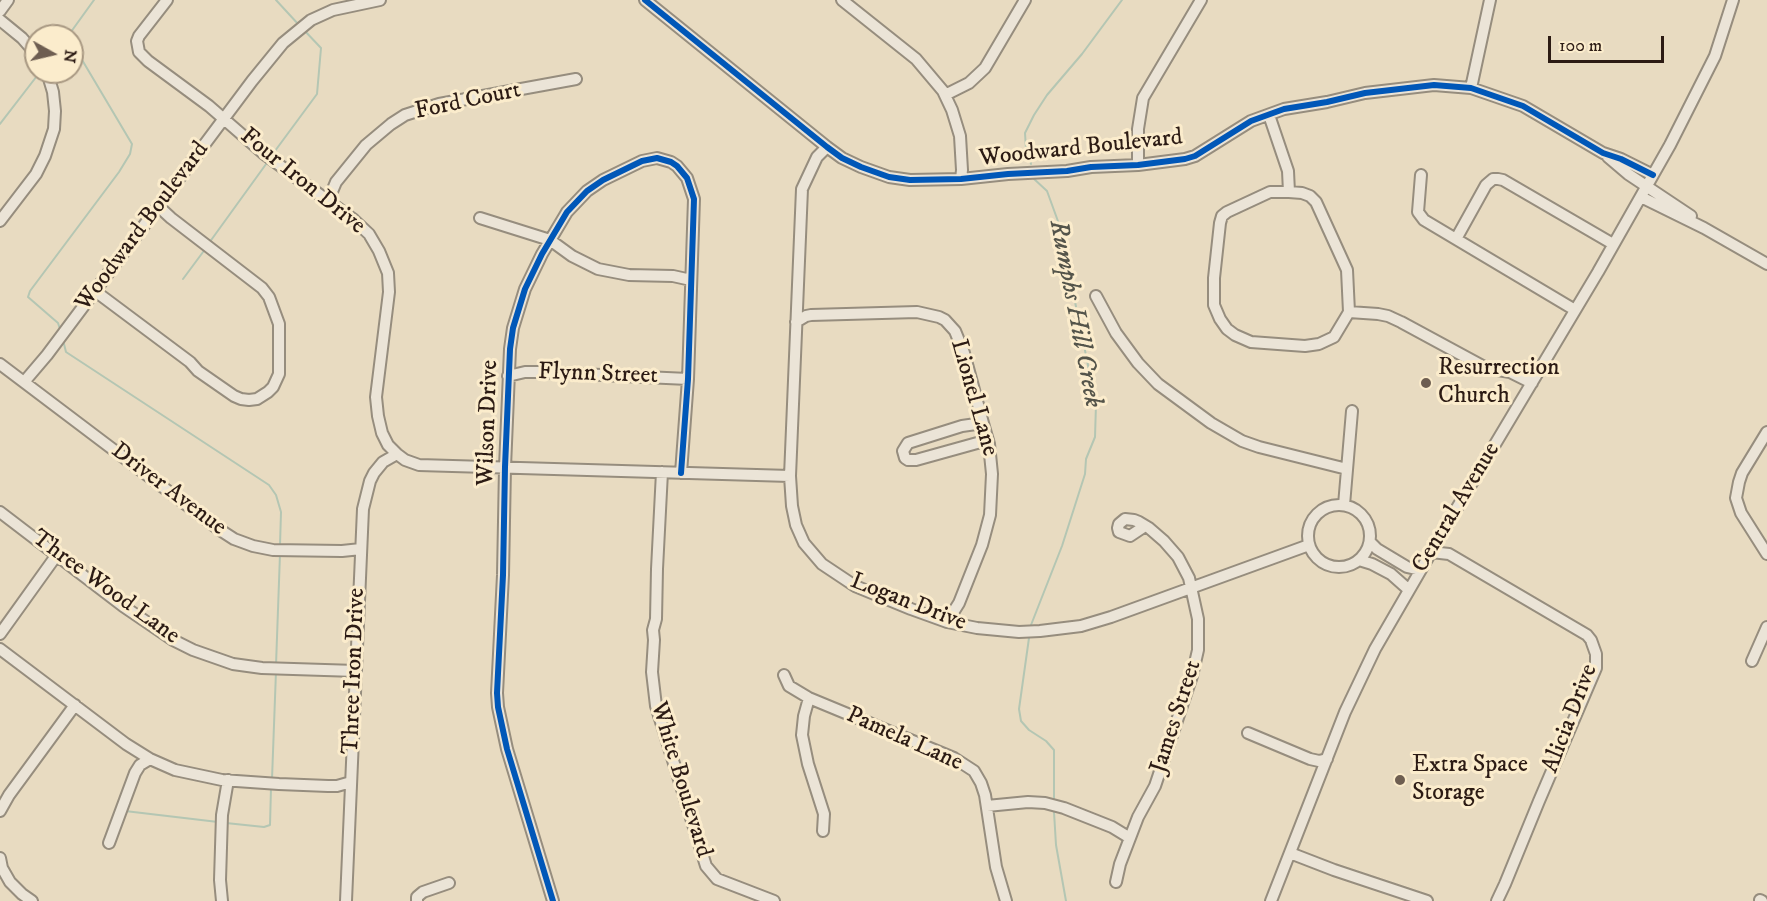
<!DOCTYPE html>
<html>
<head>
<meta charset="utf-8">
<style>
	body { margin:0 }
	#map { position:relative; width:1767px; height:901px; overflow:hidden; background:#e8dbc1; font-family:"IM FELL DW Pica",serif }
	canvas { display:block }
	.north { position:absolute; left:24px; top:24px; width:60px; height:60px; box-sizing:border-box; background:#fbeccc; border:2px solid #a89882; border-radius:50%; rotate:98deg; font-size:16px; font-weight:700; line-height:24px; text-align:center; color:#2c1b14 }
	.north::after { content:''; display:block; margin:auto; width:21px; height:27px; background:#6e5e51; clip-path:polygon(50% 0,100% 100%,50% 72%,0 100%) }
	.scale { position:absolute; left:1548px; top:36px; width:116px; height:27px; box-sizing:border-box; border:3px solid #2c1b14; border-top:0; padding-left:8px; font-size:18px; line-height:21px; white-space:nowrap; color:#2c1b14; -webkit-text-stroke:4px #fbeccc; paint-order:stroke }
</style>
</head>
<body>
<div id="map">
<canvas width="1767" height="901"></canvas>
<div class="north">N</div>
<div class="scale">100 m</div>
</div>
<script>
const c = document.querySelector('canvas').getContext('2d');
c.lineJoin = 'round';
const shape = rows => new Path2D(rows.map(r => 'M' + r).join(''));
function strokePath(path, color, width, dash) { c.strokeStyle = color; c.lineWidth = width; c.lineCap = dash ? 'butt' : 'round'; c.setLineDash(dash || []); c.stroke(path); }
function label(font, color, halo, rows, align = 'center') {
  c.font = font + ' "IM FELL DW Pica",serif'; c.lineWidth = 6; c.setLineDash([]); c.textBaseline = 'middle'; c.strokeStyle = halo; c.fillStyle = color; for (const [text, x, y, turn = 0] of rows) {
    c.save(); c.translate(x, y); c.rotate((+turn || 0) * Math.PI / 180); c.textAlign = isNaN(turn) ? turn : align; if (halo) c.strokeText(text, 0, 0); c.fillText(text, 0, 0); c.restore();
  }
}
const stream = shape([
	[276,0,299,25],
	[68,36,94,0],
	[0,124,40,72],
	[272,155,317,94,321,48,303,29],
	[1031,164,1026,149,1025,133,1034,115,1047,95,1082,54,1122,0],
	[209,243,269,160],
	[183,279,206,248],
	[61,332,58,323,28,297,30,291,119,172,130,154,132,144,72,43],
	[63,340,66,352,269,485,276,495,281,512,280,545],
	[1031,625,1062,546,1085,474,1086,459,1095,437,1096,404,1059,224,1047,191,1033,178],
	[1029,638,1019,709,1021,721,1029,730,1046,741,1054,750,1054,799],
	[276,665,280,554],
	[272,779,276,671],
	[125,811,218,822],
	[1054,812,1056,845,1066,901],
	[226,823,264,827,270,825,271,788]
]);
const minor = shape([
	[167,0,139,36,137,41,139,52,148,61,209,106,263,153,354,220,369,234,379,251,388,273,389,292,376,397,378,416,382,433,388,445,397,454,405,460,419,465,790,476],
	[645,0,827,147,842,158,861,167,889,177,910,180,961,179,1008,174,1067,171,1091,167,1138,165,1185,159,1195,156,1251,121,1284,109,1327,102,1365,93,1434,85,1471,88,1523,106,1603,153,1621,159,1653,175],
	[842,0,916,59,943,91,952,110,960,136,962,170,961,179],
	[0,11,8,0],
	[0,20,22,38,36,54],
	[1471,88,1490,0],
	[945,95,969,83,985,68,1025,0],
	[1269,115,1288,171,1289,192],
	[827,147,817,157,802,189,790,476,792,506,796,525,804,543,822,564,855,586,911,609,947,622,977,628,1019,632,1040,631,1081,626,1111,617,1309,545],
	[1608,157,1628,174,1691,216],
	[1138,165,1138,129,1143,98,1201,0],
	[1421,175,1418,212,1424,220,1575,310],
	[1641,197,1704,228,1767,264],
	[328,201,336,182,366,145,391,124,405,115,439,104,576,79],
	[480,218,550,240,572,256,598,269,629,275,673,276,691,280],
	[0,221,36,174,45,156,54,129,55,111,53,92,47,72],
	[1456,239,1486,185,1493,179,1498,179,1503,180,1613,244],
	[95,291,190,362,198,371,234,396,241,399,249,400,257,399,268,392,273,387,279,374,279,324,269,297,262,288,171,218,158,206],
	[1096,296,1116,333,1138,363,1158,384,1211,423,1242,441,1259,447,1347,469],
	[1349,312,1347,270,1316,202,1310,196,1302,193,1289,192,1270,192,1227,212,1222,216,1220,223,1214,278,1214,305,1220,319,1227,329,1235,335,1251,342,1305,346,1319,344,1334,337,1349,312,1378,314,1388,316,1401,322,1486,368,1510,372,1532,383],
	[796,322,806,316,811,315,917,312,939,317,945,320,955,331,964,353,983,423,989,444,992,474,990,515,982,545,959,603,947,622],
	[0,364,217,528,234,539,253,546,273,550,342,551,361,549],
	[508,376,525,372,537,372,688,379],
	[24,382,47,355,252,81,283,43,311,20,333,10,380,0],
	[983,423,962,426,908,443,903,451,905,458,908,460,916,460,988,440],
	[1767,432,1742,473,1739,482,1736,498,1741,513,1767,554],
	[662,472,657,569,656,619,653,630,654,640,652,672,656,706,706,866,717,879,774,901],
	'1308 536a31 31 0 1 1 62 0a31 31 0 1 1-62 0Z',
	[1344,505,1352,411],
	[0,512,123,606,173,640,193,650,233,664,262,668,356,671],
	[1370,542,1377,549,1407,567,1420,570],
	[1431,552,1449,554,1587,635,1591,640,1596,654,1596,668,1539,801,1505,884,1497,901],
	[1359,560,1372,564,1391,574,1409,590],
	[0,634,56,556],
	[0,649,126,744,150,759,175,770,222,780,279,784,328,786,337,786,351,782],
	[1752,661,1767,627],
	[784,675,789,686,809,698,954,758,974,771,981,783,985,795,996,867,1006,901],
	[809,698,804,716,802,735,808,764,824,814,823,831],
	[1248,733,1310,759,1319,761,1327,759],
	[987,806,1028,802,1045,803,1064,808,1112,827,1130,838],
	[0,811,9,795,75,705],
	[109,843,135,773,140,765,150,759],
	[1290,853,1334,870,1427,901],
	[0,858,2,868,10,882,22,894,32,901],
	[1116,882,1120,864,1138,817,1155,786,1192,676,1198,650,1198,619,1189,578,1178,557,1164,541,1149,528,1139,522,1134,520,1125,519,1119,524,1118,528,1119,532,1130,536,1145,526],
	[1760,900,1762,901],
	[222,901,220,880,222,815,228,780],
	[346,901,363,509,370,481,374,473,383,462,397,454],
	[417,901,417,897,423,892,449,883],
	[553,901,507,749,498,707,497,693,503,575,505,467,510,349,513,328,525,289,542,254,567,212,587,191,603,180,642,161,657,158,671,162,677,166,687,178,694,199,688,379,681,473],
	[1271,901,1345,712,1375,649,1448,523,1598,272,1670,145,1715,56,1733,0]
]);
const cycleway = shape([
	[645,0,827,147,842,158,861,167,889,177,910,180,961,179,1008,174,1067,171,1091,167,1138,165,1185,159,1195,156,1251,121,1284,109,1327,102,1365,93,1434,85,1471,88,1523,106,1603,153,1621,159,1653,175],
	[553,901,507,749,498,707,497,693,503,575,505,467,510,349,513,328,525,289,542,254,567,212,587,191,603,180,642,161,657,158,671,162,677,166,687,178,694,199,688,379,681,473]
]);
const markers = [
	[1426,383,6,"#6e5e51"],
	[1400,780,6,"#6e5e51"]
];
const streetNames = [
	["Ford Court",468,102,-12],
	["Woodward Boulevard",1081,149,-6],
	["Four Iron Drive",302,182,39],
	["Woodward Boulevard",143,227,-53],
	["Flynn Street",598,375,2],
	["Lionel Lane",973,398,74],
	["Wilson Drive",489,423,-88],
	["Driver Avenue",168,490,37],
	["Central Avenue",1457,508,-59],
	["Three Wood Lane",105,588,36],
	["Logan Drive",908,603,21],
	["Three Iron Drive",355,671,-88],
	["James Street",1177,717,-72],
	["Alicia Drive",1571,719,-69],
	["Pamela Lane",904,740,24],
	["White Boulevard",680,780,73]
];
const poiNames = [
	["Resurrection",1438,369],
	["Church",1438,397],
	["Extra Space",1412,766],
	["Storage",1412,794]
];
const waterNames = [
	["Rumphs Hill Creek",1074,314,79]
];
strokePath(stream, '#b4c6b3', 2);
strokePath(minor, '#968d7e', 14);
strokePath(minor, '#ebe4d7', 10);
strokePath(cycleway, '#0057b8', 6);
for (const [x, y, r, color] of markers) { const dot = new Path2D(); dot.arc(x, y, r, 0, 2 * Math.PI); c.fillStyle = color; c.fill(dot); strokePath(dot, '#fbeccc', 2); }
label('24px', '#2c1b14', '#fbeccc', streetNames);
label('24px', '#2c1b14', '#fbeccc', poiNames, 'left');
label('italic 26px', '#54544a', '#fbeccc', waterNames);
</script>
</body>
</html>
